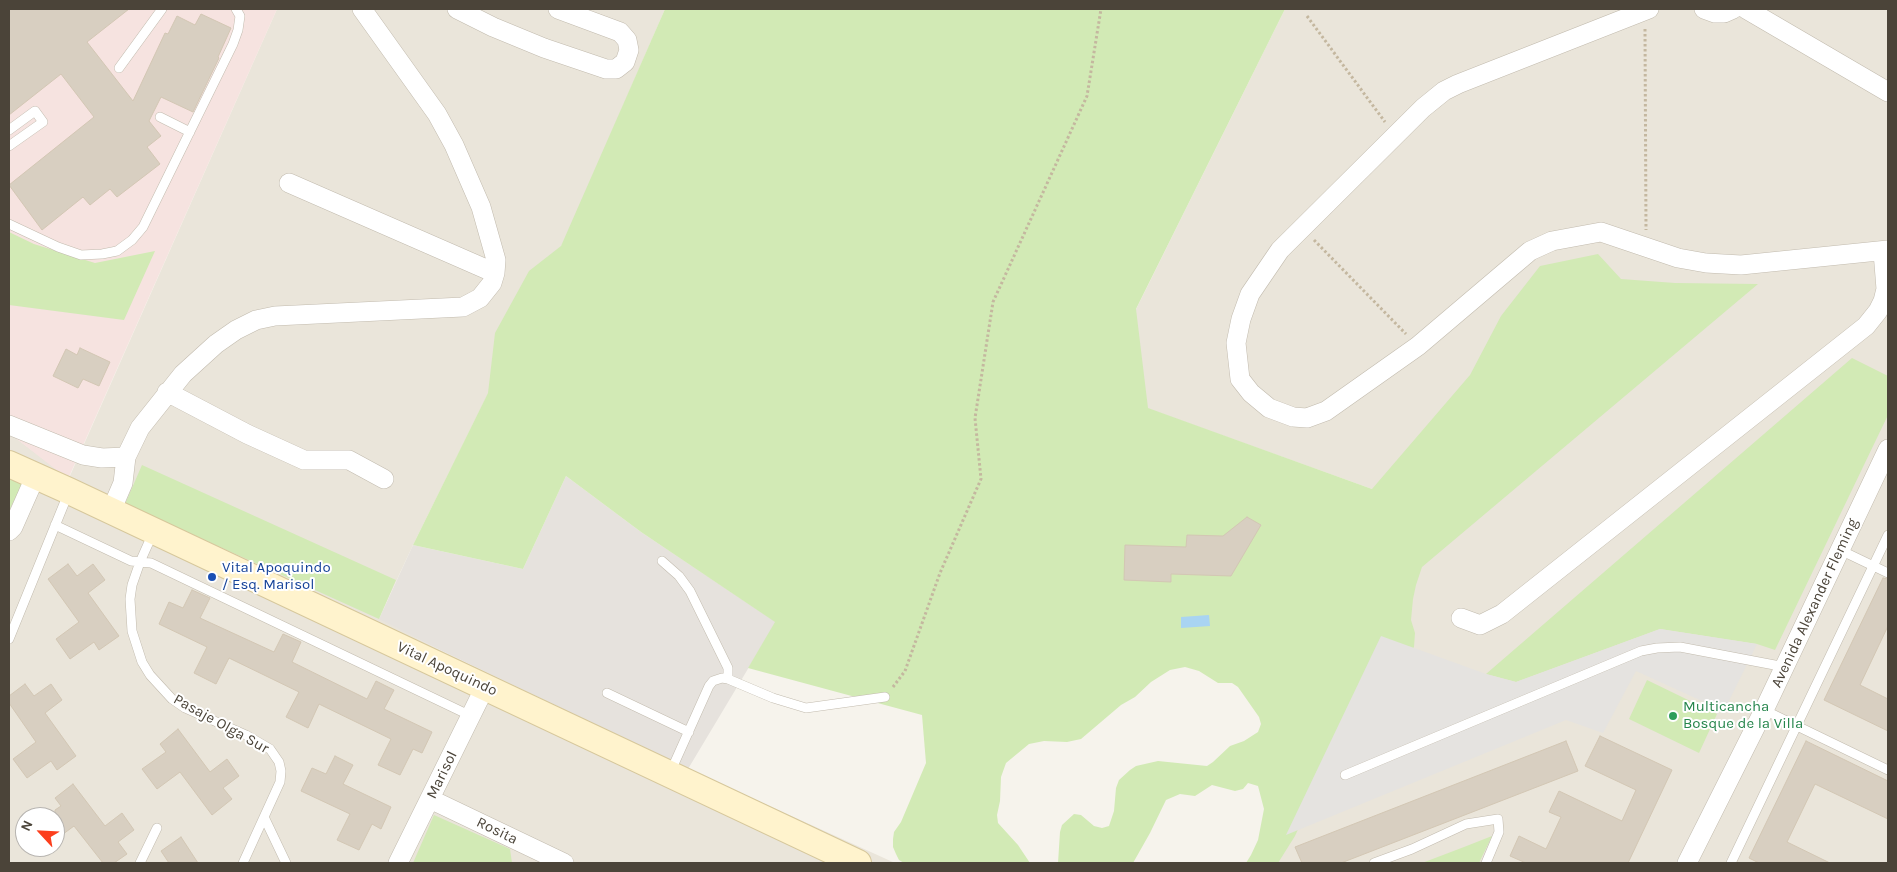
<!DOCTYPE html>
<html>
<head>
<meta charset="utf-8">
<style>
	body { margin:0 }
	#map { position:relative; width:1897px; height:872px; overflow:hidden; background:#f6f3ec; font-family:Karla,sans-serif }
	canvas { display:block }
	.frame { position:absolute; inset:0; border:10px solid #4b4439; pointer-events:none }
	.north { position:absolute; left:15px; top:807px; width:50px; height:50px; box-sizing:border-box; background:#fff; border:1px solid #b7b4b0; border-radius:50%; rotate:295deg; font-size:14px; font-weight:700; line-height:20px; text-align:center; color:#4b4439 }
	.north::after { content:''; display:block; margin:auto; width:18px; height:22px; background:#fc3f1d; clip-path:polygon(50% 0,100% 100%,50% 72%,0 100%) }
</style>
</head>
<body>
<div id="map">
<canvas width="1897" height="872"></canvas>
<div class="frame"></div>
<div class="north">N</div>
</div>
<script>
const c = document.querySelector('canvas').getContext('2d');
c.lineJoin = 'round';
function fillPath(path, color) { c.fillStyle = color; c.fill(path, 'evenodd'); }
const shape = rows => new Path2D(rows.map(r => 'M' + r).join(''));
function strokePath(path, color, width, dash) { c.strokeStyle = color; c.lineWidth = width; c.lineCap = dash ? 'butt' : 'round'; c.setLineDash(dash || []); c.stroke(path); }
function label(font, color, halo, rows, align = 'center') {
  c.font = font + ' Karla,sans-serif'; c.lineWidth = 4; c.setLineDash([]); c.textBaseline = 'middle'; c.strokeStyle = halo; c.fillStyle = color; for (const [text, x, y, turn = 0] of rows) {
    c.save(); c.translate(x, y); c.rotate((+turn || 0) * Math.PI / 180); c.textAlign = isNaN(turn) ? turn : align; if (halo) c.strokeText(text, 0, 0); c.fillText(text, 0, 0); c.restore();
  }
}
const residential = shape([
	[277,9,665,9,569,231,413,545,379,618,436,648,688,769,895,863,9,863,9,433,69,478],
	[25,817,55,817,55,847,25,847],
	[1285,9,1888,9,1888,863,1273,863,1372,489,1096,390]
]);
const industrial = shape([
	[566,476,641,532,776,622,688,769,436,648,379,619,413,545,523,569]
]);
const medical = shape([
	[9,9,277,9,68,479,9,433]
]);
const green = shape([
	[665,9,1285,9,1136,309,1148,408,1372,489,1470,375,1501,316,1540,266,1598,254,1621,279,1675,283,1758,284,1422,567,1416,585,1413,599,1411,620,1415,633,1414,647,1304,816,1295,836,1278,863,1246,863,1251,855,1258,840,1264,809,1258,786,1248,783,1243,789,1235,791,1212,785,1195,796,1180,794,1166,800,1150,833,1133,863,1058,863,1060,832,1062,825,1074,814,1081,815,1094,826,1102,828,1109,826,1114,811,1116,788,1119,780,1130,770,1136,766,1158,761,1207,766,1213,762,1230,746,1244,741,1258,732,1261,724,1259,717,1238,687,1232,683,1218,683,1199,671,1185,667,1170,670,1151,682,1135,697,1121,705,1081,739,1067,742,1044,741,1029,744,1006,763,1001,777,1000,801,997,815,998,823,1018,845,1030,863,904,863,899,860,896,854,893,847,893,839,894,832,901,822,926,763,922,715,748,668,775,622,641,532,566,476,523,569,413,545,488,393,495,333,529,271,561,246],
	[9,232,34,244,95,263,155,251,124,320,9,305],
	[1852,358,1888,376,1888,415,1775,650,1757,644,1660,629,1516,682,1486,674],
	[142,465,396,580,379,619,125,504],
	[9,476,23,482,9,511],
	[1647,680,1717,714,1699,753,1629,719],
	[434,815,510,849,512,863,413,863],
	[1492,836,1479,863,1422,863,1464,847]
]);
const parking = shape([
	[1660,629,1757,644,1724,711,1636,671,1603,733,1566,720,1286,835,1381,636,1486,674,1516,682]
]);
const water = shape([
	[1209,615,1210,626,1181,628,1181,617]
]);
const building = shape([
	[9,9,129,9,87,42,133,101,165,33,168,34,177,16,195,25,201,14,231,28,218,57,219,58,193,112,161,97,149,121,161,136,147,147,160,164,117,197,110,189,90,205,83,197,42,230,9,185,94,117,61,74,9,115,9,9],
	[80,348,110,362,99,386,83,379,78,388,53,376,66,349,77,355,80,348],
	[1247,517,1261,525,1231,576,1171,574,1171,582,1124,580,1125,545,1186,547,1187,535,1223,536,1247,517],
	[68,564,77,576,93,564,105,580,88,593,119,636,99,650,94,642,70,659,56,639,79,622,48,579,68,564],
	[1883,578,1888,579,1888,626,1860,685,1888,699,1888,731,1824,700,1883,578],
	[192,590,210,598,200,618,274,652,283,634,301,642,292,662,367,699,376,681,394,690,384,709,432,732,422,753,413,749,400,775,378,765,391,739,319,704,308,728,286,717,299,692,229,658,216,684,194,673,207,647,159,624,169,602,183,608,192,590],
	[25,684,34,696,51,684,62,700,45,713,76,756,57,770,51,761,27,778,13,759,36,742,9,703,9,696,25,684],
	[178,729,210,772,227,759,239,776,223,788,232,799,212,815,180,772,157,789,142,769,166,752,160,744,178,729],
	[1600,736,1672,770,1628,863,1526,863,1510,856,1519,836,1546,849,1561,817,1549,812,1559,791,1622,821,1636,790,1585,766,1600,736],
	[1566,741,1578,771,1341,863,1302,863,1295,847,1566,741],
	[1806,741,1888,781,1888,819,1815,784,1787,842,1830,863,1759,863,1749,858,1806,741],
	[335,756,353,765,343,784,391,807,381,829,372,824,359,850,337,840,350,814,301,791,312,768,326,774,335,756],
	[73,784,105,826,122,813,134,830,118,842,127,854,114,863,103,863,74,826,55,840,55,810,61,806,55,798,73,784],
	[181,837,198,863,169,863,161,851,181,837]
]);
const path = shape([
	[1307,16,1385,122],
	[1645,29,1646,230],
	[1314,240,1406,334],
	[893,687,905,671,940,573,981,479,975,418,993,302,1087,96,1101,9]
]);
const lane = shape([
	[119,68,162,9],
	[160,117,190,132],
	[9,130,35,111,43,122,9,146],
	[9,224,58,247,81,255,102,254,117,251,132,240,143,227,233,44,238,30,240,16,236,9],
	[55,525,131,561,151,563,471,716],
	[153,533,140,562,132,585,130,599,132,631,142,662,150,675,172,699,185,708,246,735,270,749,279,762,281,771,280,782,243,863],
	[1840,550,1888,573],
	[662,561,679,576,690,591,728,668,728,679],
	[9,639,68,494],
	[607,693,689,732],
	[1764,710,1888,770],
	[670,773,709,686,713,681,722,678,728,679,773,698,806,708,885,697],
	[1345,775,1641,651,1657,648,1680,647,1785,667],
	[265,819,286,863],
	[140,863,157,828],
	[1374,863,1412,849,1466,824,1498,819,1499,832,1486,863],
	[1731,863,1888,535]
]);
const street = shape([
	[457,9,493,27,544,48,606,69,616,69,625,62,629,50,627,40,620,32,558,9],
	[1649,9,1458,84,1444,91,1423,108,1280,250,1250,294,1241,319,1236,343,1240,379,1251,393,1269,408,1293,417,1307,418,1326,411,1418,346,1530,251,1552,241,1601,232,1678,258,1706,263,1741,265,1888,250],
	[1704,9,1715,13,1724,13,1733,9],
	[1746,9,1888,92],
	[289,183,495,273],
	[167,392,247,434,304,460,349,460,384,479],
	[9,425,83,455,102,458,126,457],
	[111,511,123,483,126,457,140,428,183,374,216,344,236,330,256,320,275,316,463,307,480,298,492,283,495,273,496,260,481,207,454,145,437,114,362,9],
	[9,531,13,527,36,475],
	[1461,618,1480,625,1502,614,1866,326,1878,311,1883,301,1886,289,1883,252],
	[430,799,564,863],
	[398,863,485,687],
	[1687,863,1764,710,1888,449]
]);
const secondary = shape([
	[9,464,69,491,858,863]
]);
const markers = [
	[212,577,5,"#1a4fb4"],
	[1673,716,5,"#2e9e5b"]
];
const transitNames = [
	["Vital Apoquindo",222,568],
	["/ Esq. Marisol",222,585]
];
const streetNames = [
	["Avenida Alexander Fleming",1815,603,-65],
	["Vital Apoquindo",447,669,25],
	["Pasaje Olga Sur",221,724,29],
	["Marisol",442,775,-64],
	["Rosita",497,831,26]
];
const leisureNames = [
	["Multicancha",1683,707],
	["Bosque de la Villa",1683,724]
];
fillPath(residential, '#eae5da');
fillPath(industrial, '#e6e2dd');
fillPath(medical, '#f6e3e0');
fillPath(green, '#d2eab5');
fillPath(parking, '#e5e3e0');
fillPath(water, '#a9d4f2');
fillPath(building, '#d8cfc1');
strokePath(building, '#d3c7b4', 1);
strokePath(lane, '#c2bbae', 10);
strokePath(street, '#c2bbae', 20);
strokePath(secondary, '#d6c79b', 28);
strokePath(path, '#c4b79f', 3, [2.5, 2.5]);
strokePath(lane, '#fff', 9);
strokePath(street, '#fff', 19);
strokePath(secondary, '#fff3cd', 26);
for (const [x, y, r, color] of markers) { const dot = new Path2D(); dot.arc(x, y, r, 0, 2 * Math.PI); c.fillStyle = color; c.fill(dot); strokePath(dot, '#fff', 2); }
label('15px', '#164399', '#fff', transitNames, 'left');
label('15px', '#4b4439', '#fff', streetNames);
label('15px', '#27864d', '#fff', leisureNames, 'left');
</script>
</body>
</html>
